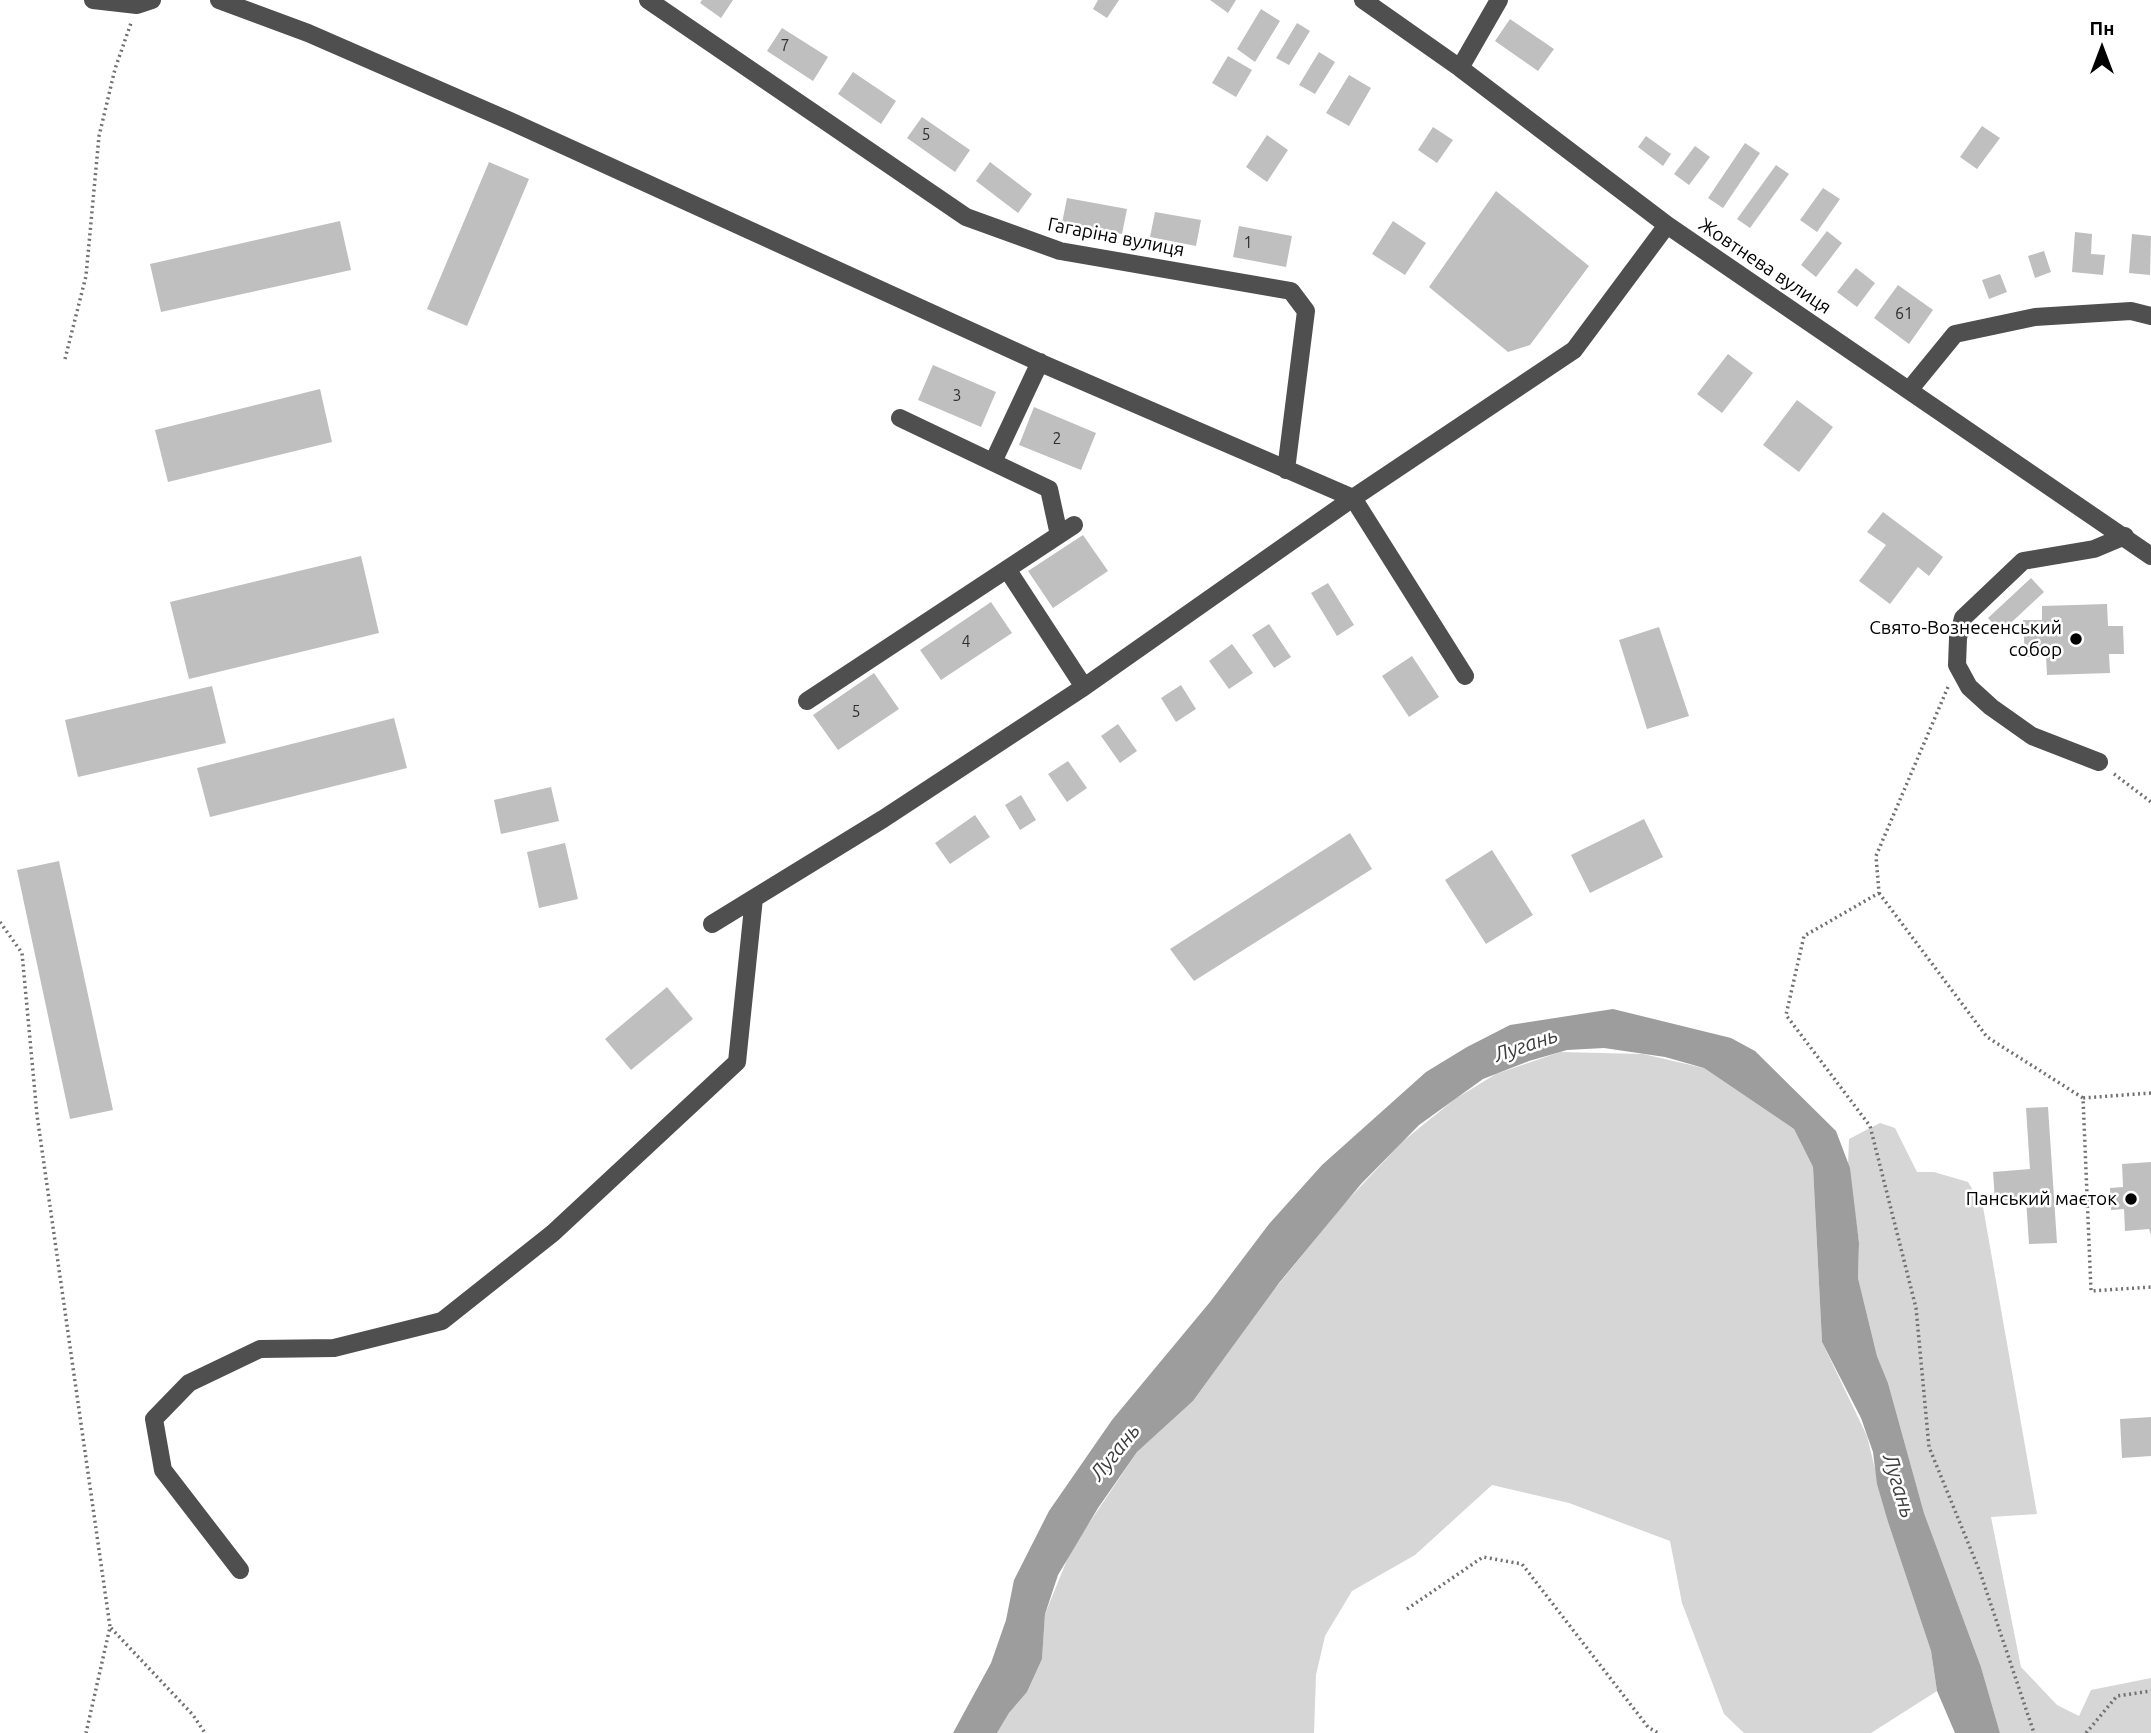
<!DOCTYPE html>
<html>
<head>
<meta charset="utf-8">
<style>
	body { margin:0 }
	#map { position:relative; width:2151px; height:1733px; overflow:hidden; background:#fff; font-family:Ubuntu,sans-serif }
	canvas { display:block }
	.north { position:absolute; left:2067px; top:14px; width:70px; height:70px; -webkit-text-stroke:5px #fff; paint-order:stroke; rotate:0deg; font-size:19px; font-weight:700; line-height:28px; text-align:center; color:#000 }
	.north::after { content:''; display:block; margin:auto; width:24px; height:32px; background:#000; clip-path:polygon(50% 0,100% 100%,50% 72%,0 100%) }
</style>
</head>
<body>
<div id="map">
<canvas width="2151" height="1733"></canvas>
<div class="north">Пн</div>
</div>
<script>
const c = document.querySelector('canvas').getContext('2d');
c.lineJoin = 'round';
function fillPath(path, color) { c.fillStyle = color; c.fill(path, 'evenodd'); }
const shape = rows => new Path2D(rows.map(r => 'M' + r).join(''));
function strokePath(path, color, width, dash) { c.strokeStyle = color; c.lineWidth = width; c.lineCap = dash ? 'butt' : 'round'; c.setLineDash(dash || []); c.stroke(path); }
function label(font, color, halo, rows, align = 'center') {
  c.font = font + ' Ubuntu,sans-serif'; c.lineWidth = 5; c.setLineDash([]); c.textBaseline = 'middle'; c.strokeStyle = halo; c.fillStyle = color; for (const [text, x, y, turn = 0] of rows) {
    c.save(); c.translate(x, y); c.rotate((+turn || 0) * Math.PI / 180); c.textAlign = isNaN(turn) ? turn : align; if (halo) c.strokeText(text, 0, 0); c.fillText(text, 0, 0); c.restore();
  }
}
const green = shape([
	[1560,1052,1643,1054,1704,1068,1794,1129,1813,1167,1822,1342,1867,1436,1888,1522,1931,1651,1937,1691,1871,1733,1744,1733,1724,1714,1682,1603,1670,1541,1569,1503,1492,1485,1415,1555,1352,1591,1325,1636,1316,1675,1314,1733,997,1733,1009,1713,1027,1692,1042,1659,1045,1614,1071,1550,1137,1452,1193,1401,1273,1291,1344,1204,1402,1142,1455,1099,1496,1074],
	[1880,1123,1895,1128,1917,1172,1934,1172,1968,1182,1983,1207,2037,1514,1991,1517,2021,1667,2057,1705,2079,1716,2091,1690,2151,1678,2151,1733,2000,1733,1981,1667,1924,1513,1888,1383,1877,1356,1858,1278,1859,1243,1848,1164,1849,1139]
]);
const water = shape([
	[1613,1009,1731,1038,1755,1051,1836,1131,1850,1168,1859,1243,1858,1278,1877,1356,1888,1383,1924,1513,1981,1667,2000,1733,1955,1733,1937,1691,1931,1651,1888,1522,1877,1484,1873,1452,1861,1418,1822,1342,1813,1167,1794,1129,1704,1068,1665,1057,1604,1048,1567,1050,1529,1061,1483,1079,1419,1125,1361,1184,1279,1283,1193,1401,1137,1452,1098,1508,1058,1575,1045,1614,1042,1659,1027,1692,1009,1713,997,1733,953,1733,991,1663,1006,1620,1014,1580,1049,1511,1112,1420,1210,1302,1269,1224,1322,1165,1426,1072,1467,1047,1510,1025]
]);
const building = shape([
	[702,0,733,0,721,18,700,3],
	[1098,0,1119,0,1107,18,1093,9],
	[1210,0,1236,0,1228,13],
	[1261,9,1280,21,1255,62,1237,49],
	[1510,19,1554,49,1538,71,1495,41],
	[1297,23,1310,31,1289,65,1276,58],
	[782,28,828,57,813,81,767,51],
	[1319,52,1335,62,1315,94,1299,85],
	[1228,56,1252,70,1236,97,1212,83],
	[853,72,896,101,881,124,838,94],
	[1349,75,1371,88,1349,126,1326,113],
	[922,117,970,150,955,172,907,138],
	[1982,126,2000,138,1977,169,1960,157],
	[1433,127,1453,140,1437,163,1418,150],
	[1267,135,1288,150,1267,182,1246,167],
	[1646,136,1671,154,1663,166,1638,147],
	[1745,143,1760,153,1723,208,1708,198],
	[1695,146,1710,157,1689,185,1674,174],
	[489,162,529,179,467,326,427,309],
	[990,162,1032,194,1018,213,976,181],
	[1776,165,1789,174,1750,228,1737,219],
	[1823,188,1840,199,1817,232,1800,220],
	[1496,191,1589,266,1530,345,1508,352,1429,287],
	[1067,198,1127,209,1122,234,1062,223],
	[1155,212,1201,220,1196,246,1150,237],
	[340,221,351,270,161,312,150,264],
	[1393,221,1426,243,1405,275,1372,254],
	[1239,226,1292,236,1286,267,1233,257],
	[1827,231,1842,243,1816,277,1801,265],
	[2075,232,2092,234,2091,254,2105,255,2103,275,2072,272],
	[2132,234,2151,236,2150,275,2129,273],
	[2044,251,2051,272,2035,278,2028,256],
	[1856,268,1875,283,1857,307,1837,292],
	[2000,274,2007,292,1989,299,1982,280],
	[1898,285,1933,310,1909,344,1874,318],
	[1728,354,1753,373,1722,413,1697,394],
	[933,365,996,392,981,427,918,400],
	[320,389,332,442,168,482,155,430],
	[1797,400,1833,427,1799,472,1763,445],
	[1034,407,1096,433,1081,470,1019,445],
	[1883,512,1943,557,1929,576,1918,567,1890,604,1859,581,1886,545,1867,532],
	[1083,535,1108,571,1053,608,1028,571],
	[361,556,379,633,189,679,170,602],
	[2031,578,2044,592,2001,632,1988,618],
	[1328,583,1354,625,1337,636,1311,593],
	[991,602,1012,633,941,680,920,650],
	[2107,604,2108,626,2123,626,2124,654,2109,654,2110,673,2047,675,2046,656,2025,657,2023,620,2042,620,2042,606],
	[1269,624,1291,657,1274,668,1252,635],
	[1659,627,1689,716,1647,729,1619,640],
	[1232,644,1253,673,1229,689,1209,661],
	[1412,656,1439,697,1409,717,1382,676],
	[874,673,899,709,838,750,813,715],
	[1181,685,1196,709,1176,722,1161,698],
	[212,686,226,743,78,777,65,720],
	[394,718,407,768,210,817,197,768],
	[1118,724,1137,751,1120,763,1101,736],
	[1068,761,1087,788,1067,802,1048,774],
	[551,787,559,821,501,834,494,800],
	[1021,795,1036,820,1020,830,1005,805],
	[975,815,990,837,950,864,935,843],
	[1644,819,1663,857,1590,893,1571,855],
	[1350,833,1372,869,1194,981,1170,949],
	[565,843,578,899,539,908,527,852],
	[1492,850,1533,915,1486,944,1445,880],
	[59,861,113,1110,70,1119,17,870],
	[667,987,693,1019,631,1070,605,1039],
	[2048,1107,2057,1243,2029,1244,2026,1199,1995,1201,1993,1172,2030,1169,2026,1108],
	[2151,1162,2151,1235,2149,1229,2125,1231,2124,1209,2111,1210,2110,1188,2123,1187,2122,1164],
	[2151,1417,2151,1456,2122,1458,2120,1419]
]);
const path = shape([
	[65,359,86,276,99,136,115,69,131,23],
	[1948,687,1876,856,1879,893,1804,936,1786,1015,1870,1126,1916,1308,1929,1447,1980,1572,2034,1733],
	[2114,774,2151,802],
	[1879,893,1987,1037,2083,1098],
	[0,922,22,953,37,1115,110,1627,86,1733],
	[2151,1093,2083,1098,2091,1291,2151,1287],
	[1407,1609,1483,1557,1522,1564,1648,1727,1658,1733],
	[111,1628,193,1715,205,1733],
	[2086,1733,2117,1696,2151,1691]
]);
const minor = shape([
	[93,0,137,5,152,0],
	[219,0,308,33,510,121,1043,364,1353,498,1465,676],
	[648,0,966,217,1060,251,1291,291,1306,311,1286,470],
	[1363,0,1460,68,1667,225,2151,556],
	[1460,68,1499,0],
	[1910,389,1955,334,2035,317,2131,311,2151,316],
	[900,418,1049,489,1059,535],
	[993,462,1040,362],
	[1007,569,1084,687],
	[807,701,1074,525],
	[2099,762,2032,736,1991,707,1969,687,1957,665,1958,638,1963,618,2023,561,2094,549,2125,536],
	[712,924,883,819,1084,687,1353,498,1574,350,1667,225],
	[240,1570,163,1470,154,1419,189,1383,260,1349,334,1348,442,1321,553,1233,737,1062,754,898]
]);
const markers = [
	[2076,639,7,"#000"],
	[2131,1199,7,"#000"]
];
const numberNames = [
	["7",785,46],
	["5",926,135],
	["1",1248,243],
	["61",1904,314],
	["3",957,396],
	["2",1057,439],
	["4",966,642],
	["5",856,712]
];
const streetNames = [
	["Гагаріна вулиця",1116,237,11],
	["Жовтнева вулиця",1765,266,34]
];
const poiNames = [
	["Свято-Вознесенський",2062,628],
	["собор",2062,650],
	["Панський маєток",2117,1199]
];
const waterNames = [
	["Лугань",1526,1045,-19],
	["Лугань",1115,1452,-51],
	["Лугань",1899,1486,73]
];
fillPath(green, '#d6d6d6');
fillPath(water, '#9d9d9d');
fillPath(building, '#bfbfbf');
strokePath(path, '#717171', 3.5, [2, 3.5]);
strokePath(minor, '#4f4f4f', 18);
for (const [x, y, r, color] of markers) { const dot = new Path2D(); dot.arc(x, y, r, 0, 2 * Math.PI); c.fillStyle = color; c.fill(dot); strokePath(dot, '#fff', 2.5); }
label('16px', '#303030', null, numberNames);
label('19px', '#000', '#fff', streetNames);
label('19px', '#000', '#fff', poiNames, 'right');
label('italic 21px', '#3e3e3e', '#fff', waterNames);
</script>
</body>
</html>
